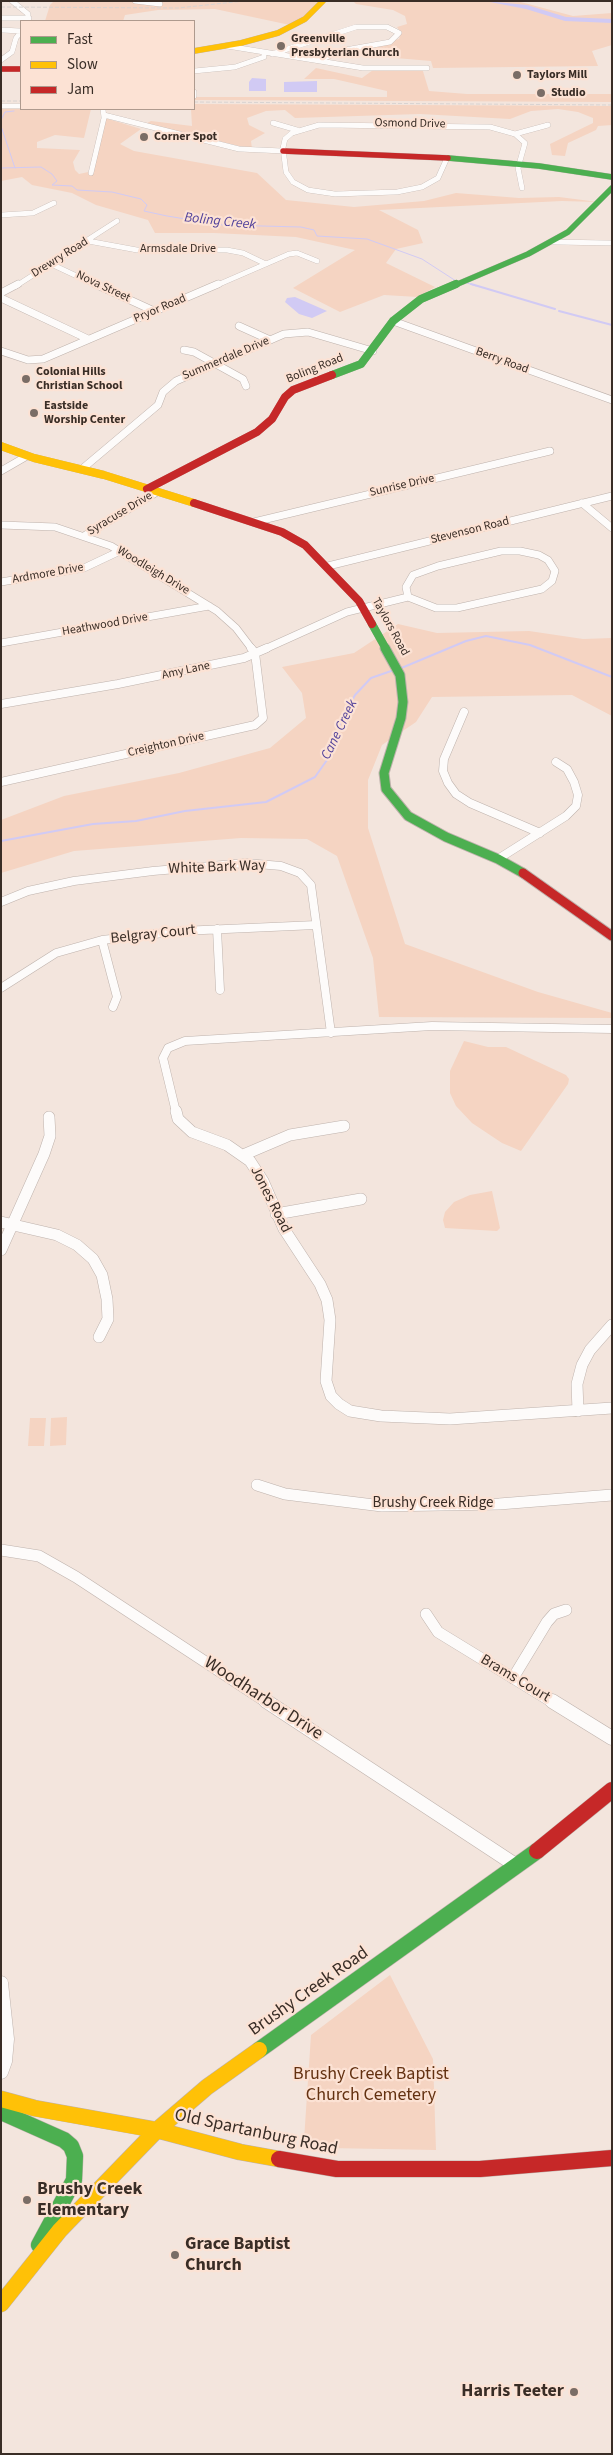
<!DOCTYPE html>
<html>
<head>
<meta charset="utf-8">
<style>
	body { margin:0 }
	#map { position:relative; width:613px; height:2455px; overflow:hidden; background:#f3e5dd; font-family:"Source Sans 3",sans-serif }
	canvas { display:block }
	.frame { position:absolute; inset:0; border:2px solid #392d26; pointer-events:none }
	.legend { position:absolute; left:20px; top:20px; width:175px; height:90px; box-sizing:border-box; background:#fce2d4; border:1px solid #ae9a8e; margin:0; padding:6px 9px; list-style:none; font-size:15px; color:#392d26 }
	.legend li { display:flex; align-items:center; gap:10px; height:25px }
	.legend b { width:25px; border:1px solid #ae9a8e }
</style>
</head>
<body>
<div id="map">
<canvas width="613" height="2455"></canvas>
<div class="frame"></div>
<ul class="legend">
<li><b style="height:6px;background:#4caf50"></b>Fast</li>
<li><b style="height:6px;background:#ffc107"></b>Slow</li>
<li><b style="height:6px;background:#c62828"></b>Jam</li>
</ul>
</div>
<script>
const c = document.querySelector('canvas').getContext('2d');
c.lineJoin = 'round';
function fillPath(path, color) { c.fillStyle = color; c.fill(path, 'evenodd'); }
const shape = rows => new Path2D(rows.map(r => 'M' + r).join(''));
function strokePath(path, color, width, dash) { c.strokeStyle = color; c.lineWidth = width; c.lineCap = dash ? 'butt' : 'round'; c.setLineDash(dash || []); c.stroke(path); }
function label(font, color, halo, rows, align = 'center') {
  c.font = font + ' "Source Sans 3",sans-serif'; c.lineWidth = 4.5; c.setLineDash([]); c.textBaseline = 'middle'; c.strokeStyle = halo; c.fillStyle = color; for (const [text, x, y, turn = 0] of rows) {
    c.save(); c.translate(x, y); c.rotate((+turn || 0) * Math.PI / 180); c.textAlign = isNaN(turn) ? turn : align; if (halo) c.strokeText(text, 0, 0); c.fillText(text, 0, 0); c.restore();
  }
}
const green = shape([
	[54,1,320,1,302,19,290,25,215,9,158,10,125,15,123,21,45,21,50,5],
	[353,1,517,1,573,16,612,13,612,45,592,51,598,66,433,68,431,61,372,56,378,52,373,46,399,39,401,33,397,27,407,24,405,16,393,10,356,4],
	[316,68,362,78,373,70,422,68,429,91,467,94,612,94,612,102,194,100,194,97,387,97,387,91,334,79,304,79],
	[1,103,21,103,21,109,91,109,84,138,55,135,37,142,37,148,80,150,73,162,75,170,79,174,93,171,105,118,141,129,120,144,134,151,257,173,286,200,354,207,424,201,456,193,519,198,559,197,598,202,562,201,379,210,418,230,423,243,396,249,386,263,435,287,418,297,384,295,340,312,293,288,355,250,296,237,214,233,155,233,148,220,96,205,72,193,32,185,22,177,1,181],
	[194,104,612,106,612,125,598,126,596,130,568,143,565,156,552,155,550,144,593,123,593,118,578,112,558,109,531,111,510,119,420,114,295,118,285,110,266,111,247,118,249,125,265,133,251,141,252,149,145,124,151,121,192,126,191,109,166,109,194,109],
	[398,624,437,633,529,631,583,639,612,638,612,716,572,695,432,697,416,722,382,745,368,780,368,828,405,944,538,992,612,1013,612,1018,379,1017,373,958,337,856,307,839,241,838,74,851,1,873,1,820,64,796,179,773,270,748,306,718,302,693,282,667,354,653],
	[464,1041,488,1047,506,1047,566,1075,569,1079,568,1084,521,1151,502,1143,472,1123,456,1106,450,1093,450,1071],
	[492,1191,500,1228,497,1231,445,1228,443,1220,445,1212,454,1202,470,1195],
	[67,1417,66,1445,50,1446,51,1418],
	[30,1418,46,1418,44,1446,28,1446],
	[390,1975,433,2059,436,2150,328,2148,304,2140,311,2035]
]);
const water = shape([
	[252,78,266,79,266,91,249,91,249,82],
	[317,81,317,92,284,92,284,82],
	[295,297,327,311,312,318,299,314,285,302,287,298]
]);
const streamFar1 = shape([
	[1,120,5,112,14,111],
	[1,126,15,168],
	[1,168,41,167,52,174,57,181,52,185,72,186,77,190,112,192,141,199,147,205,144,211,167,216,223,225,301,227,314,230,317,236,367,239,422,259,456,281],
	[467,283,476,286]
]);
const stream = shape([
	[471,284,555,309],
	[559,311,612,325],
	[399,669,466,641,486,636,530,645,612,677],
	[1,841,93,824,136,821,185,811,266,802,315,777,327,760,338,735,340,723,355,695,371,678,394,670]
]);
const river = shape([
	[485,1,527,5,566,17,612,19,612,23,565,21,526,9,485,1]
]);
const streetFar4 = shape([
	[12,1,28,14,28,21],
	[135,1,160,4],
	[1,18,29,18],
	[1,30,21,31],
	[227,46,363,68,427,68],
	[272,54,356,27,387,27,399,33,390,42,345,50,319,60],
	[1,60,12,52,16,38,21,32],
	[194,71,235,67,264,57,264,53],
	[194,92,194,96],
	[1,106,21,106],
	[104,115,239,149,283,151],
	[273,123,297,130],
	[515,134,548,125],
	[447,158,438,178,422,187,397,192,335,194,308,190,293,182,286,172,283,148,285,139,292,133,319,125,490,127,515,134,525,143,518,168,522,188],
	[91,173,104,118,103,109],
	[1,215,33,213,54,203],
	[88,241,137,250,227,250,243,253,266,264],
	[552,242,612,243],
	[51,264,98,286],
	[16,286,117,221],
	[215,286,289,254,297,253,317,261]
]);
const streetFar3 = shape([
	[95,284,154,311],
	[1,293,18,284],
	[1,298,88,339],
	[393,321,612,400],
	[239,326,270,340],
	[184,350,194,352,243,379,246,386],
	[1,351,28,360,43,359,218,284],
	[82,469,158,405,163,392,176,381,284,334,308,332,373,351],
	[1,471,27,456],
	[582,503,612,528],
	[254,522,550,451],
	[1,525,55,527,111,546,217,611,236,628,252,649],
	[84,536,157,492],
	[501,551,520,551,539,555,548,560,555,571,552,581,542,589,457,608,436,608,408,597,406,587,413,575,438,566,501,551],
	[328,566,612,496],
	[1,582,84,568,120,551],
	[1,643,209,606],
	[265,649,347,612,408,597]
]);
const streetFar2 = shape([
	[1,704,118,684,244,658,267,648],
	[464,712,444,759,443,771,448,783,456,794,470,803,540,833],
	[1,782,255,725,263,718,255,653,251,648],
	[498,859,566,816,576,806,578,795,574,782,567,769,556,762],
	[1,902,28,891,74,881,153,871,246,863,281,866,300,873,311,885,331,1033],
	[217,929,220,990],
	[102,940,117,997,113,1007],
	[1,988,56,953,102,940,181,931,316,925],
	[176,1112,163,1058,168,1048,185,1041,432,1026,612,1029]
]);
const streetFar1 = shape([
	[176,1111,178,1119,192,1132,227,1145,250,1161,263,1181,284,1229,320,1284,327,1300,330,1320,326,1381,331,1396,339,1404,350,1411,381,1416,450,1419,612,1408],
	[243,1155,290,1135,344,1126],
	[276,1214,361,1199],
	[1,1222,57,1235,77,1245,93,1259,102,1275,107,1299,108,1319,99,1337],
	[1,1250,44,1154,50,1136,49,1117],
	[578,1411,577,1384,582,1365,590,1350,612,1325],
	[257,1485,285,1494,382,1506,499,1504,612,1495],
	[1,1550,39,1556,76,1577,268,1703],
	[426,1614,438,1632,554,1703],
	[513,1678,547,1622,554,1614,566,1610]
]);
const street = shape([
	[266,1701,517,1866],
	[552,1701,612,1738],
	[1,1983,7,2039,5,2061,1,2072]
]);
const fastFar3 = shape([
	[448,158,539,166,612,177],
	[453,286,528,254,568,232,612,188]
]);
const fastFar2 = shape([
	[332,375,361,364,393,321,421,299,456,284],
	[372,624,386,649]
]);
const fastFar1 = shape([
	[385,648,400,675,403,702,401,718,384,773,386,789,408,816,446,837,498,859,523,873]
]);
const fast = shape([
	[259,2050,537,1851],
	[1,2112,64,2140,71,2146,75,2156,74,2180,39,2245]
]);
const slowFar2 = shape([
	[194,51,241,43,278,33,305,19,323,1]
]);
const slowFar1 = shape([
	[1,446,34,458,104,475,194,503]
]);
const slow = shape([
	[1,2099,34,2108,157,2130,240,2152,279,2159],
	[1,2304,60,2230,157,2130,207,2087,259,2050]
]);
const jamFar3 = shape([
	[1,69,21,69],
	[283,151,448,158]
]);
const jamFar2 = shape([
	[147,489,257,432,272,419,285,397,293,390,332,375],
	[194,503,282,532,305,545,359,601,372,624]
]);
const jamFar1 = shape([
	[523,873,612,936]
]);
const jam = shape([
	[537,1851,612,1790],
	[279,2159,337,2169,480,2169,612,2158]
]);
const rail = shape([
	[1,7,178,8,244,1],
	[1,101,21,101],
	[194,102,612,105]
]);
const markers = [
	[281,46,5,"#7a6d66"],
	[517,75,5,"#7a6d66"],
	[541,93,5,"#7a6d66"],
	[144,137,5,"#7a6d66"],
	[26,379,5,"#7a6d66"],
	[34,413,5,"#7a6d66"],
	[27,2200,5,"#7a6d66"],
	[175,2255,5,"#7a6d66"],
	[574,2392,5,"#7a6d66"]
];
const farPoinames = [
	["Greenville",291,39],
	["Presbyterian Church",291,53],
	["Taylors Mill",527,75],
	["Studio",551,93],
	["Corner Spot",154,137],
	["Colonial Hills",36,372],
	["Christian School",36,386],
	["Eastside",44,406],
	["Worship Center",44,420]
];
const farStreetnames = [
	["Osmond Drive",410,124,1],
	["Armsdale Drive",178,249],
	["Drewry Road",60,258,-32],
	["Nova Street",103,287,25],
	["Pryor Road",160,309,-23],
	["Summerdale Drive",226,359,-23],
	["Berry Road",502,361,20],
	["Boling Road",315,369,-22],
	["Sunrise Drive",402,486,-13],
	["Syracuse Drive",120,514,-31],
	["Stevenson Road",470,531,-14],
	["Woodleigh Drive",153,571,31],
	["Ardmore Drive",48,574,-10],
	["Heathwood Drive",105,625,-10],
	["Taylors Road",390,627,61],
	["Amy Lane",186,671,-12],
	["Creighton Drive",166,745,-13]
];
const farWaternames = [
	["Boling Creek",220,222,6],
	["Cane Creek",340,730,-64]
];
const streetNames = [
	["White Bark Way",217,868,-2],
	["Belgray Court",153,935,-6],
	["Jones Road",270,1200,63],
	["Brushy Creek Ridge",433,1504],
	["Brams Court",515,1679,31]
];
const nearStreetnames = [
	["Woodharbor Drive",263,1699,33],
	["Brushy Creek Road",309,1992,-35],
	["Old Spartanburg Road",256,2133,12]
];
const nearParknames = [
	["Brushy Creek Baptist",371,2075],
	["Church Cemetery",371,2096]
];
const nearPoinames = [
	["Brushy Creek",37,2190],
	["Elementary",37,2211],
	["Grace Baptist",185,2245],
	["Church",185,2266],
	["Harris Teeter",564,2392,"right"]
];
fillPath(green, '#f5d4c2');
fillPath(water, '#d1caf4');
strokePath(streamFar1, '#d1caf4', 1);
strokePath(stream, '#d1caf4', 2);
fillPath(river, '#d1caf4');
strokePath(streetFar4, '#beb2ac', 5.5);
strokePath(streetFar3, '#beb2ac', 8);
strokePath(streetFar2, '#beb2ac', 9);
strokePath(streetFar1, '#beb2ac', 12);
strokePath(street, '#beb2ac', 15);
strokePath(fastFar3, '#beb2ac', 6);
strokePath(fastFar2, '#beb2ac', 8);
strokePath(fastFar1, '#beb2ac', 11);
strokePath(fast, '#beb2ac', 17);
strokePath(slowFar2, '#beb2ac', 6);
strokePath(slowFar1, '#beb2ac', 8);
strokePath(slow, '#beb2ac', 17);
strokePath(jamFar3, '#beb2ac', 6);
strokePath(jamFar2, '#beb2ac', 8);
strokePath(jamFar1, '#beb2ac', 11);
strokePath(jam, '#beb2ac', 17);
strokePath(streetFar4, '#fdfbfa', 5);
strokePath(streetFar3, '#fdfbfa', 7);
strokePath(streetFar2, '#fdfbfa', 8);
strokePath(streetFar1, '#fdfbfa', 11);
strokePath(street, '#fdfbfa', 14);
strokePath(fastFar3, '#4caf50', 5.5);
strokePath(fastFar2, '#4caf50', 8);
strokePath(fastFar1, '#4caf50', 9);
strokePath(fast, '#4caf50', 16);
strokePath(slowFar2, '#ffc107', 5.5);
strokePath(slowFar1, '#ffc107', 8);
strokePath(slow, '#ffc107', 16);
strokePath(jamFar3, '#c62828', 5.5);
strokePath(jamFar2, '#c62828', 8);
strokePath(jamFar1, '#c62828', 9);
strokePath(jam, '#c62828', 16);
strokePath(rail, '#d8d3d1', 1, [4, 2]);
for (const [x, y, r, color] of markers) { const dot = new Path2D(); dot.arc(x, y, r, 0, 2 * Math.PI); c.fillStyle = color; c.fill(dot); strokePath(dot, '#fce2d4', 2); }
label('bold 12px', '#392d26', '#fce2d4', farPoinames, 'left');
label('12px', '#392d26', '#fce2d4', farStreetnames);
label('italic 14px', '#52429c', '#fce2d4', farWaternames);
label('15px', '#392d26', '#fce2d4', streetNames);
label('18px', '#392d26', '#fce2d4', nearStreetnames);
label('18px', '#633111', '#fce2d4', nearParknames);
label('bold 18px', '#392d26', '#fce2d4', nearPoinames, 'left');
</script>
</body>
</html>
